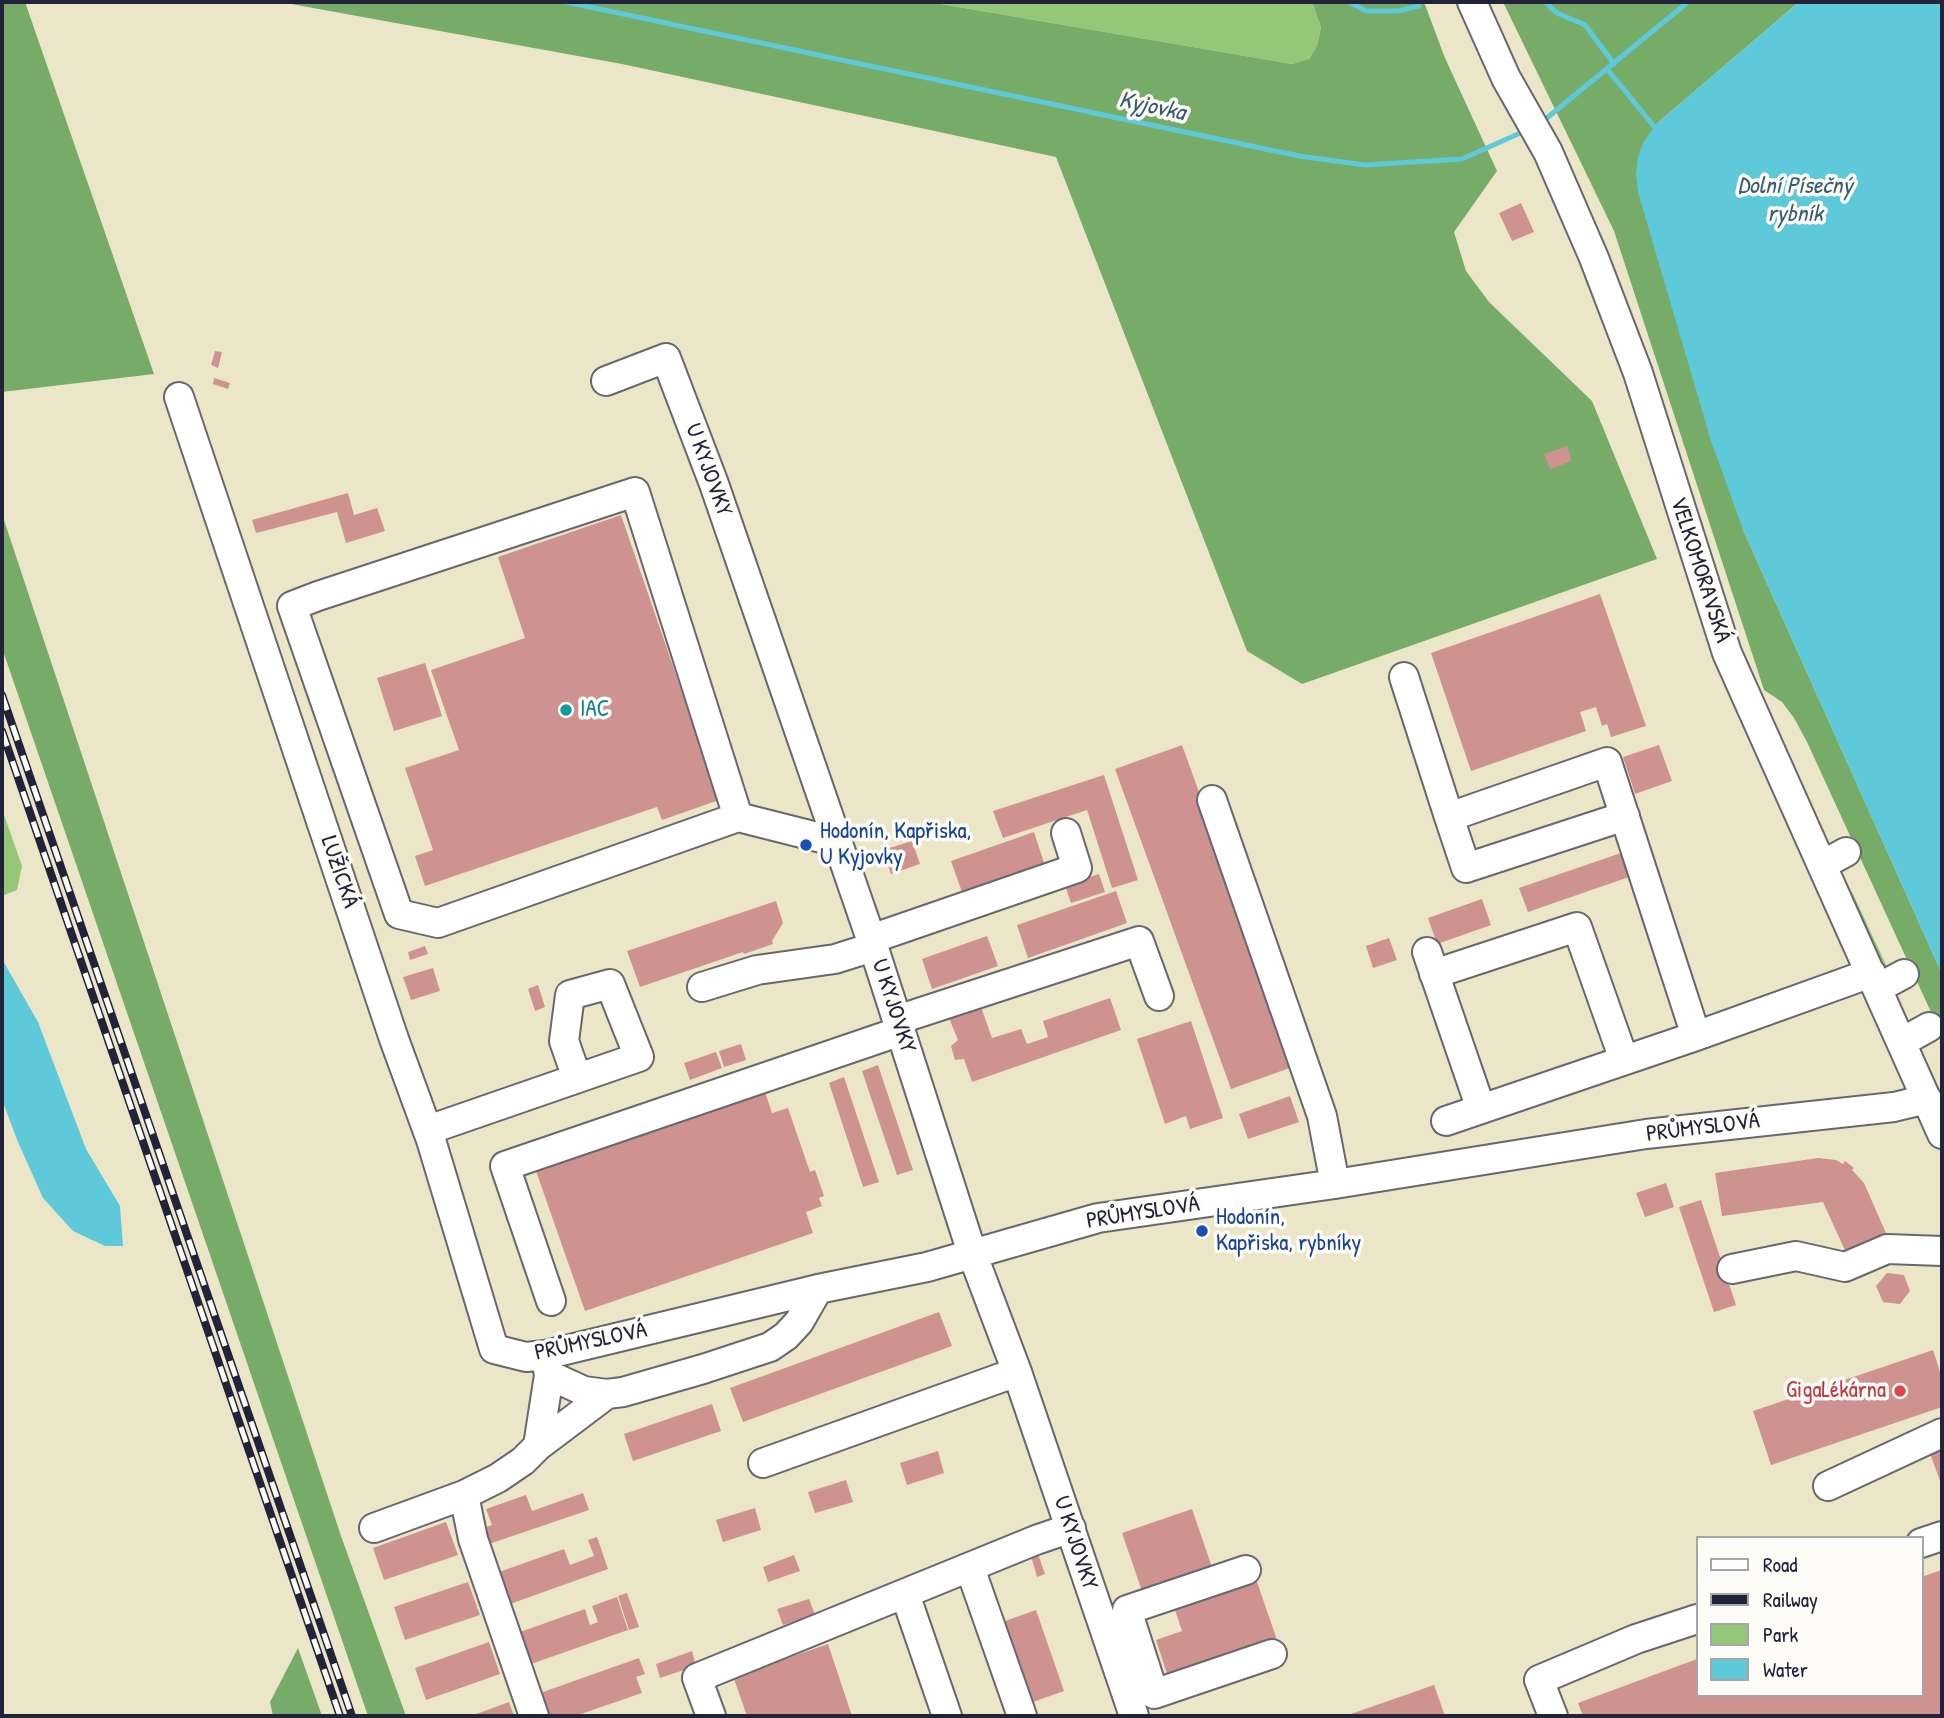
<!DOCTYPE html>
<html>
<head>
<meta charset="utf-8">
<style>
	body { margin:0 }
	#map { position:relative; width:1944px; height:1718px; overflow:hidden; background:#ebe6c8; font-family:"Patrick Hand",sans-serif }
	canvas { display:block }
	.frame { position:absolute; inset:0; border:4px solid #22223b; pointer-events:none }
	.legend { position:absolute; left:1696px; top:1536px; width:228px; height:161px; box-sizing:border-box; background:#fdfcf7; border:2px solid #a5a5ac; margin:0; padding:9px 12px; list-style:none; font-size:21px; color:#22223b }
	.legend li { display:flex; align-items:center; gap:14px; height:35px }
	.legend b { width:35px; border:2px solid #a5a5ac }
</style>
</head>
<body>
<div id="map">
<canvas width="1944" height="1718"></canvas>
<div class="frame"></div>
<ul class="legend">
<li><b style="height:9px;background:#fff"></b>Road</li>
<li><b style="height:9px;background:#22223b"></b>Railway</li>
<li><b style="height:19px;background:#94c778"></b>Park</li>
<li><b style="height:19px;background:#5ec9d9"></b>Water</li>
</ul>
</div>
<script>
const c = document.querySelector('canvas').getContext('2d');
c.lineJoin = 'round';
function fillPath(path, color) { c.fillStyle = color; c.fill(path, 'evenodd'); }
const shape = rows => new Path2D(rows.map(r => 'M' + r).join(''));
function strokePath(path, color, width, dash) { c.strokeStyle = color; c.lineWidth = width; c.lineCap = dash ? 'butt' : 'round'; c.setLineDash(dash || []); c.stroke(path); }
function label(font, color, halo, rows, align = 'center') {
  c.font = font + ' "Patrick Hand",sans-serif'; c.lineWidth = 7; c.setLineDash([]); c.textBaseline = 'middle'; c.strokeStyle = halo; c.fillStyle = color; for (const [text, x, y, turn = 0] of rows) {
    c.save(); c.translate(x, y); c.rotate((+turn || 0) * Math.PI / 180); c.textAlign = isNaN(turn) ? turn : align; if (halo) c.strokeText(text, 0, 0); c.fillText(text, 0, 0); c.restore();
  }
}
const green = shape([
	[929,2,1312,2,1321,27,1317,46,1309,59,1292,64],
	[2,809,22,866,17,890,2,896],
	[1849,890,1852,892,1888,969,1882,969]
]);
const forest = shape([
	[2,2,25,2,154,374,2,392],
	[280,2,929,2,1292,64,1309,59,1317,46,1321,27,1312,2,1424,2,1445,58,1497,171,1454,232,1466,271,1489,302,1592,401,1657,559,1302,684,1247,651,1056,157,622,64],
	[1503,2,1799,2,1655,125,1744,532,1942,974,1942,1036,1807,742,1794,718,1782,702,1764,690,1614,231],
	[2,514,341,1536,406,1716,368,1716,2,648],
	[298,1648,322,1716,273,1716,270,1702]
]);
const water = shape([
	[1799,2,1942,2,1942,974,1744,532,1711,441,1638,192,1636,174,1638,157,1643,143,1655,125],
	[2,959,38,1022,86,1149,120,1206,123,1246,105,1246,73,1231,43,1198,18,1142,2,1100]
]);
const stream = shape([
	[566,2,1299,156,1365,165,1462,159,1527,130],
	[1349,2,1366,11,1398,11,1419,6],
	[1545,2,1557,13,1585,25,1614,64],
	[1607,69,1657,130],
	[1542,122,1688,2]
]);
const building = shape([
	[1521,203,1534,232,1512,241,1499,213],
	[215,351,222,352,218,368,211,365],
	[214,378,230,383,228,389,213,384],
	[1567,446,1572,461,1550,469,1544,454],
	[348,493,354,515,377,508,385,531,346,543,337,512,256,533,252,520],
	[621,515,719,800,662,820,657,807,425,886,415,856,433,850,405,768,459,750,431,670,525,638,498,557],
	[1600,594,1646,726,1611,737,1607,724,1602,726,1596,707,1580,712,1586,731,1471,771,1431,653],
	[425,663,442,716,394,731,377,678],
	[1182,745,1298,1065,1231,1089,1115,769],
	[1659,745,1672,781,1635,794,1623,757],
	[1104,775,1138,880,1112,888,1087,810,1003,838,993,811],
	[1034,832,1045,866,963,895,951,861],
	[912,841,920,864,891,874,883,850],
	[1621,853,1629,877,1528,912,1519,888],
	[1099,874,1105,892,1071,903,1065,885],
	[1116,891,1127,923,1028,958,1017,925],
	[1482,899,1491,925,1437,944,1428,918],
	[776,901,783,923,772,941,773,944,744,954,743,952,640,987,627,951],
	[987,936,998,966,932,989,922,959],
	[1389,938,1397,960,1373,968,1366,946],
	[425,946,428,954,410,960,408,952],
	[433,968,440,991,411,1000,403,977],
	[538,985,545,1007,535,1011,528,989],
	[1110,998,1121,1030,972,1082,964,1059,955,1060,951,1046,958,1040,949,1018,981,1007,992,1038,1021,1029,1027,1044,1048,1037,1043,1021],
	[1191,1021,1223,1118,1190,1129,1186,1116,1165,1124,1137,1039],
	[741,1044,746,1060,724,1067,719,1051],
	[716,1052,722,1068,690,1080,684,1063],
	[878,1065,913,1170,897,1175,862,1071],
	[844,1077,879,1182,863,1187,829,1083],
	[765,1092,772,1113,788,1108,810,1172,815,1170,824,1196,819,1198,822,1206,806,1212,813,1233,585,1311,536,1171],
	[1290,1096,1299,1122,1248,1139,1239,1114],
	[1818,1158,1836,1160,1843,1164,1845,1161,1854,1168,1852,1170,1864,1183,1889,1240,1848,1257,1823,1202,1722,1216,1715,1173],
	[1666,1183,1674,1207,1645,1217,1636,1193],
	[1701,1200,1736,1305,1714,1312,1679,1207],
	[1887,1273,1904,1275,1910,1291,1900,1304,1883,1302,1876,1286],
	[939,1312,952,1346,743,1422,730,1388],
	[1933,1350,1942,1378,1942,1407,1771,1465,1753,1411],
	[712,1404,721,1431,633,1461,624,1434],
	[1942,1447,1942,1486,1929,1451],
	[938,1451,944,1473,907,1485,900,1463],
	[846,1480,853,1502,815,1513,808,1492],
	[583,1493,589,1510,489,1544,483,1528,492,1525,486,1509,526,1495,532,1511],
	[755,1508,761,1530,723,1542,716,1520],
	[1192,1509,1214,1573,1144,1597,1122,1533],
	[446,1522,458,1555,384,1580,373,1548],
	[597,1537,608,1569,510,1604,499,1572,564,1549,570,1565,594,1556,588,1540],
	[1038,1554,1045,1574,1037,1577,1031,1556],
	[794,1555,800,1571,768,1582,763,1567],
	[1942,1570,1942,1716,1583,1716,1578,1703,1697,1659,1697,1695,1921,1695,1921,1577],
	[1255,1576,1278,1643,1171,1686,1156,1640,1182,1631,1173,1604],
	[468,1582,480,1615,405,1640,394,1607],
	[627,1593,639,1627,629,1630,618,1596],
	[617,1597,628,1630,531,1664,520,1632,585,1609,590,1625,598,1622,592,1606],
	[809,1599,815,1615,783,1625,777,1609],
	[1036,1610,1064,1691,1033,1702,1005,1621],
	[489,1642,500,1674,426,1700,415,1668],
	[828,1644,852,1716,747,1716,733,1676,786,1652,788,1658],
	[692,1651,696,1666,660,1678,656,1664],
	[639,1658,645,1674,636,1677,642,1693,575,1716,548,1716,540,1693],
	[1434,1685,1445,1716,1345,1716],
	[509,1702,514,1716,471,1716]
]);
const minor = shape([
	[1472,2,1506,78,1548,152,1594,258,1638,373,1727,653,1942,1134],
	[606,381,666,358,714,484,871,939,972,1253,1017,1372,1134,1716],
	[179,397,394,1039,431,1140,494,1349,526,1357,545,1355,818,1289,927,1267,1098,1218,1335,1184,1646,1134,1894,1107,1927,1099],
	[1404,677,1449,817,1607,762,1696,1036],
	[1212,800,1322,1116,1335,1184],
	[738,817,635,492,318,596,292,606,399,914,438,923,738,817,837,842],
	[1449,817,1466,868,1625,816],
	[1822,865,1846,852],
	[871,939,1077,868,1066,833],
	[1427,952,1481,1109],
	[1434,974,1577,927,1624,1060],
	[702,987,757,970,835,959,873,947],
	[1878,988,1904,974],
	[897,1020,1139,941,1159,996],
	[1902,1042,1929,1027],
	[1446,1121,1696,1036,1871,973],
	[428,1130,639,1057,610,984,570,995,564,1041,577,1078],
	[1732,1269,1796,1256,1845,1267,1887,1249,1942,1251],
	[551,1301,505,1166,901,1031],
	[549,1375,584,1391,607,1394,623,1392,703,1369,770,1347,786,1336,799,1322,818,1289],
	[538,1446,549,1375,546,1359],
	[763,1463,1017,1372],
	[1828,1486,1942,1433],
	[464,1495,473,1539,534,1716],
	[374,1528,464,1495,498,1478,523,1461,538,1446,607,1394],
	[1921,1543,1942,1536],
	[970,1568,1022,1716],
	[1246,1570,1127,1610,1154,1694,1272,1654],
	[905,1594,947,1716],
	[711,1716,697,1678,1036,1540,1071,1528],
	[1553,1716,1539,1680,1636,1639,1697,1619]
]);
const rail = shape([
	[2,695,352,1716],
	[2,731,340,1716]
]);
const markers = [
	[566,710,7,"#0f9aa8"],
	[806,845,7,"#1a4fb4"],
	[1202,1231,7,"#1a4fb4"],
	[1900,1391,7,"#e0444e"]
];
const streetNames = [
	["U KYJOVKY",708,470,70],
	["VELKOMORAVSKÁ",1700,570,72],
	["LUŽICKÁ",339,872,71],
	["U KYJOVKY",893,1006,72],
	["PRŮMYSLOVÁ",1703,1128,-7],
	["PRŮMYSLOVÁ",1143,1213,-9],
	["PRŮMYSLOVÁ",591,1342,-12],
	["U KYJOVKY",1075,1543,72]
];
const cultureNames = [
	["IAC",580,710]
];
const transitNames = [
	["Hodonín, Kapřiska,",820,832],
	["U Kyjovky",820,858],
	["Hodonín,",1216,1218],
	["Kapřiska, rybníky",1216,1244]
];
const healthNames = [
	["GigaLékárna",1886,1391]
];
const waterNames = [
	["Kyjovka",1152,107,12],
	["Dolní Písečný",1795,187],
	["rybník",1795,215]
];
fillPath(green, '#94c778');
fillPath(forest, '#77ac68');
fillPath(water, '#5ec9d9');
strokePath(stream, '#5ec9d9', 5);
fillPath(building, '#ce9390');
strokePath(minor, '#68676c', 32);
strokePath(minor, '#fff', 28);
strokePath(rail, '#22223b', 8);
strokePath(rail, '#fdfcf7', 5, [16]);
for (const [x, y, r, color] of markers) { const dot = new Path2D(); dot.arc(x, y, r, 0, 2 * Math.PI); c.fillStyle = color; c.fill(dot); strokePath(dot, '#fdfcf7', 2.5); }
label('23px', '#22223b', '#fdfcf7', streetNames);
label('23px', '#0d838f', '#fdfcf7', cultureNames, 'left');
label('23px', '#164399', '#fdfcf7', transitNames, 'left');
label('23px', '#be3a42', '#fdfcf7', healthNames, 'right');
label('italic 24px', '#375c72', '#fdfcf7', waterNames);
</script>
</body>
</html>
